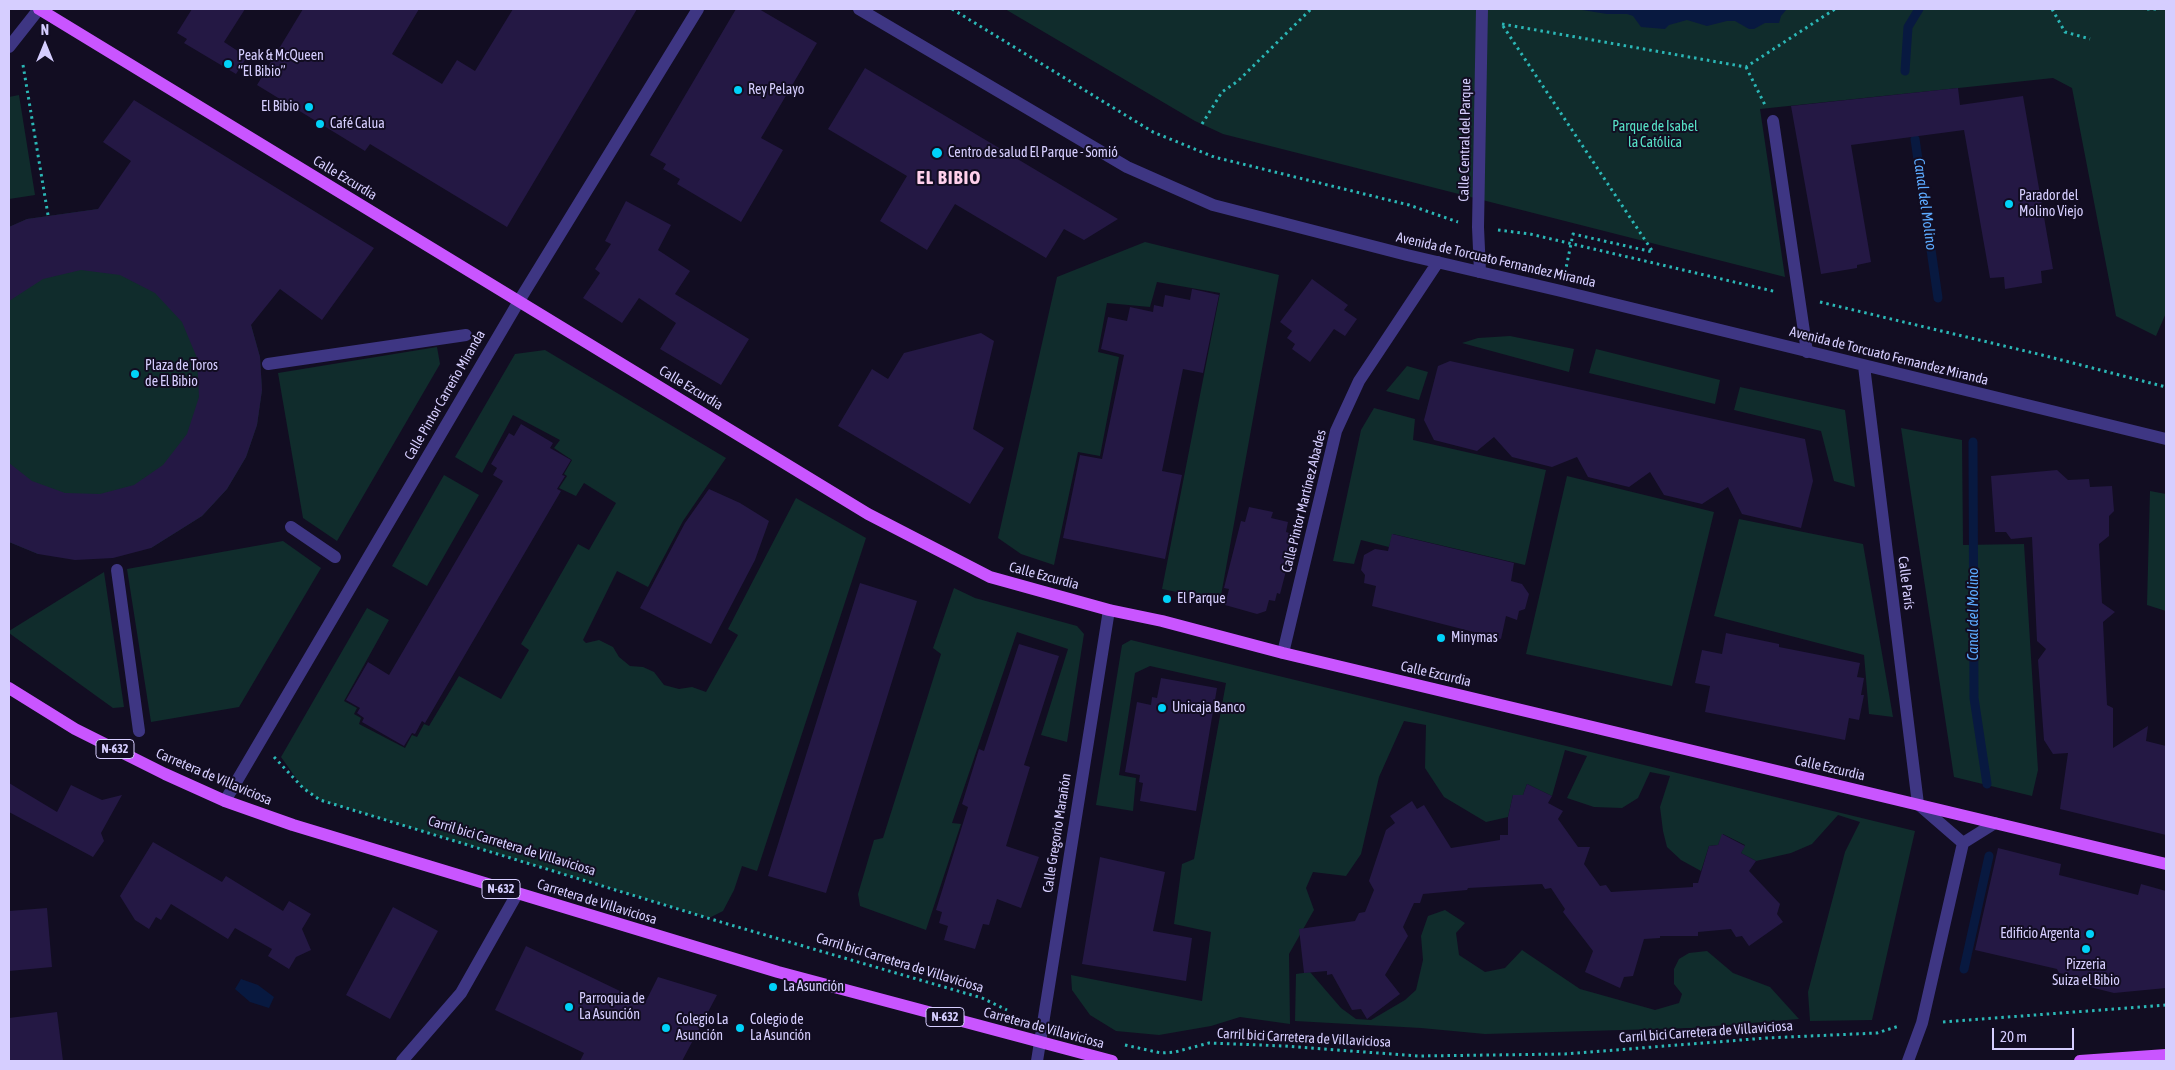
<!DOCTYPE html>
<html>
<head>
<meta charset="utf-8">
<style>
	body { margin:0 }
	#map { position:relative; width:2175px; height:1070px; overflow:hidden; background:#120d22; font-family:"Asap Condensed",sans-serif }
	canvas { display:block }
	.frame { position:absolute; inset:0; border:10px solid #d6ceff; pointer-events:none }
	.north { position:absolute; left:20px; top:20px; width:50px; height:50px; -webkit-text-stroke:4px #120d22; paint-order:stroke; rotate:0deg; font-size:14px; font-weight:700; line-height:20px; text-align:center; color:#d6ceff }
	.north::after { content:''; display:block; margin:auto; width:18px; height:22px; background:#d6ceff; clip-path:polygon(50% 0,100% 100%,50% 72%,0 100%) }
	.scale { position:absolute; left:1992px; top:1028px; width:82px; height:22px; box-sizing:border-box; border:2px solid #d6ceff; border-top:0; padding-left:6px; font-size:15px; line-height:18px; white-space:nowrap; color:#d6ceff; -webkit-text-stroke:4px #120d22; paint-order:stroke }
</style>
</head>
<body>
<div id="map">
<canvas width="2175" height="1070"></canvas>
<div class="frame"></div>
<div class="north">N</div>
<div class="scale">20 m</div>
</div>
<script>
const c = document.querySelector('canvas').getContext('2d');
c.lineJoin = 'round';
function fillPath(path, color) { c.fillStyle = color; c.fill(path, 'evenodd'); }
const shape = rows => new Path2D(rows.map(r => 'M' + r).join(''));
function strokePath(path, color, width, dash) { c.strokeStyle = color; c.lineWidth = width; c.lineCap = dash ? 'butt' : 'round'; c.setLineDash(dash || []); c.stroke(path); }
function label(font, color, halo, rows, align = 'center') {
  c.font = font + ' "Asap Condensed",sans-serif'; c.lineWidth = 4; c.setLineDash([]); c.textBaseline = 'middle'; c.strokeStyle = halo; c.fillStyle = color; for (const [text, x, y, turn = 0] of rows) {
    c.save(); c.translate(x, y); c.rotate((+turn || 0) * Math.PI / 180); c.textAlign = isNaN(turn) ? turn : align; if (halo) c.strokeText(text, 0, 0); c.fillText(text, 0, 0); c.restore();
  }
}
const green = shape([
	[1005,9,2166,9,2166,313,2156,336,2116,316,2072,88,2053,78,1760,109,1785,277,1223,134,1195,121],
	[19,95,35,195,9,199,9,97],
	[98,209,228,280,251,325,260,357,262,390,257,425,246,457,227,489,202,516,151,548,38,554,9,542,9,227,27,219],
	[1145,242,1279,275,1220,601,1162,589,1220,293,1157,282,1150,307,1107,303,1098,352,1119,357,1100,456,1078,452,1054,565,1021,554,998,538,1057,277],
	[1510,336,1574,349,1569,372,1462,343,1478,338],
	[437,347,440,364,337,541,303,518,278,373],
	[1596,349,1720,380,1715,404,1589,373],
	[545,350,726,458,683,521,648,587,617,571,583,640,586,643,599,640,613,647,619,657,630,666,643,667,654,672,664,685,679,689,692,687,706,692,738,635,728,629,796,498,866,538,757,871,742,866,734,890,723,911,709,918,320,800,303,788,281,757,367,608,389,620,344,701,357,708,354,714,361,718,359,724,405,748,412,735,417,737,424,724,429,726,459,676,501,699,529,650,521,644,578,544,589,550,616,503,584,483,576,496,559,488,567,476,564,474,572,460,554,448,560,440,513,415,482,473,455,457,515,354],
	[1407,366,1428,372,1419,400,1386,391],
	[1740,387,1845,410,1855,487,1834,481,1821,431,1734,410],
	[1374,408,1415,419,1413,440,1546,470,1525,565,1393,534,1389,547,1361,540,1354,564,1333,561,1361,430],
	[1901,428,1962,440,1963,545,2024,544,2038,770,2032,796,1954,777],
	[444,475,479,495,427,586,392,566],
	[1567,476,1714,512,1672,686,1526,654],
	[2150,491,2166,494,2166,611,2147,605],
	[1739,519,1863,544,1893,717,1869,714,1864,655,1714,616],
	[283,541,321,568,239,707,151,722,127,569],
	[104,572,124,707,113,708,9,633,9,631],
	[954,588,975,598,1077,626,1084,634,1067,742,1041,735,1068,649,1017,632,952,823,961,824,926,930,860,906,858,894,874,840,883,838,941,654,933,648],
	[1131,640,1915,831,1872,1020,1810,1021,1808,992,1818,954,1845,852,1860,822,1838,815,1812,844,1791,853,1756,861,1741,853,1745,845,1723,834,1718,845,1709,846,1701,871,1681,860,1667,847,1663,831,1660,807,1670,776,1650,772,1638,798,1622,808,1594,807,1567,798,1587,756,1565,750,1552,796,1527,784,1523,795,1513,795,1508,817,1486,822,1444,797,1425,768,1426,725,1404,721,1379,777,1361,854,1346,876,1313,872,1306,888,1314,910,1289,954,1290,1024,1240,1017,1211,1026,1159,1035,1116,1031,1090,1015,1072,990,1071,975,1202,1001,1211,932,1174,924,1182,864,1194,859,1226,683,1150,666,1135,673,1119,775,1136,778,1133,811,1096,805,1122,645],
	[1445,910,1465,923,1456,933,1459,955,1485,972,1505,968,1522,950,1580,989,1655,1010,1679,1003,1682,994,1674,984,1674,969,1679,959,1689,953,1707,951,1733,973,1770,987,1799,1019,1691,1028,1485,1034,1421,1028,1295,1021,1296,974,1310,972,1341,1008,1356,1019,1371,1020,1405,1000,1416,990,1423,960,1421,936,1428,916]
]);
const water = shape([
	[1576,9,1787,9,1781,16,1779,23,1765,23,1754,29,1749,29,1735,21,1727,21,1707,26,1687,20,1669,25,1665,29,1641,27,1633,16,1627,14,1607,14],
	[241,979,258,985,274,997,269,1008,250,1002,235,989]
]);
const stream = shape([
	[1905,71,1908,27,1919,9],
	[1915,139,1938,298],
	[1973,442,1974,698,1987,784],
	[1964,969,1989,856]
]);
const building = shape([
	[192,9,245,9,224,42,247,57,236,74,184,43,187,39,177,33],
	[303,9,419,9,392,54,442,84,457,60,475,71,513,9,637,9,507,227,370,144,365,151,257,85],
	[736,9,759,9,817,43,761,138,783,150,741,222,677,184,680,179,663,169,666,164,650,155],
	[865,68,1118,219,1084,240,1064,229,1046,258,955,204,927,250,880,221,907,176,828,129],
	[1958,88,1960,105,2023,96,2053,269,2041,271,2042,283,2005,289,2004,277,1990,278,1964,130,1851,145,1871,262,1857,265,1857,268,1821,274,1791,106],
	[134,100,374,248,322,320,280,289,251,325,260,357,262,390,257,425,246,457,227,489,202,516,151,548,113,558,75,560,38,554,9,542,9,463,32,481,65,493,100,494,134,485,163,465,187,434,199,397,197,358,182,322,155,293,120,275,81,270,43,279,9,301,9,227,27,219,98,209,131,161,103,142],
	[626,201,671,225,658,250,690,271,675,294,749,339,721,385,660,349,676,323,639,298,622,323,583,298,600,273,595,269,611,244,605,241],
	[1312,279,1348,305,1344,310,1357,319,1345,336,1334,329,1310,362,1292,349,1295,344,1287,338,1292,331,1280,322],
	[1192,289,1219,295,1203,373,1183,369,1162,471,1182,475,1165,559,1063,538,1080,455,1102,459,1124,355,1101,349,1108,317,1127,321,1130,307,1153,312,1154,305,1163,307,1165,295,1190,300],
	[981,333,994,341,973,429,1004,448,970,504,838,426,872,369,888,379,904,353],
	[1450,361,1805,439,1813,481,1801,528,1742,514,1728,487,1702,504,1664,495,1650,472,1629,487,1588,477,1577,457,1552,467,1512,457,1494,437,1477,451,1434,440,1424,420,1438,366],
	[521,424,553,443,550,448,571,460,562,475,565,476,557,489,561,491,425,723,422,721,415,734,412,733,404,746,362,722,364,718,357,713,360,708,346,700,368,662,389,675,503,481,493,475,497,468,491,464,509,433,514,436],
	[2057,470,2068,480,2089,479,2090,487,2112,486,2114,511,2109,516,2109,536,2099,544,2102,603,2115,612,2103,622,2107,705,2113,708,2113,748,2148,726,2146,741,2166,746,2166,835,2060,809,2068,753,2053,754,2044,740,2038,660,2046,649,2037,641,2032,537,2011,539,2006,532,1995,532,1991,476],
	[709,489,740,503,769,521,755,560,711,644,640,608,685,523],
	[1249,507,1273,512,1271,518,1288,522,1286,532,1292,534,1289,547,1292,548,1280,594,1277,593,1275,601,1269,600,1266,611,1257,614,1225,605,1229,589,1224,588,1241,521,1245,522],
	[1392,534,1514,563,1511,581,1522,584,1529,594,1525,609,1519,611,1517,620,1506,616,1501,639,1372,606,1376,586,1364,583,1365,575,1361,570,1364,555,1375,549,1388,551],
	[860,583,917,601,826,893,768,876],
	[1726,633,1779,644,1779,647,1860,663,1857,677,1864,678,1861,695,1864,695,1859,720,1849,718,1845,740,1705,712,1710,686,1695,683,1702,650,1722,654],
	[1019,644,1059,656,1024,765,1030,767,1006,846,1039,857,1021,908,997,899,989,925,983,924,975,949,944,940,948,926,939,923,942,912,936,910,968,807,962,804,979,749,984,751],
	[1161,678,1217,688,1196,811,1140,801,1143,783,1139,782,1140,775,1125,772,1137,702,1151,705,1152,697,1157,698],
	[9,783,57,812,71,785,102,800,122,795,101,833,104,841,93,857,9,812],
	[1527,784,1552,796,1548,803,1563,811,1558,819,1578,847,1590,847,1584,864,1600,886,1606,885,1611,892,1693,887,1693,883,1698,883,1709,846,1718,845,1722,834,1745,846,1741,853,1756,861,1749,871,1780,904,1777,914,1783,922,1749,946,1742,936,1736,937,1731,929,1698,932,1698,936,1660,936,1660,938,1644,939,1633,976,1624,977,1620,988,1585,972,1593,951,1563,912,1565,909,1551,888,1545,889,1542,884,1468,888,1467,890,1423,894,1420,903,1414,903,1403,927,1408,936,1385,975,1400,994,1367,1019,1361,1009,1352,1010,1332,974,1327,975,1327,971,1304,973,1299,929,1355,921,1359,913,1365,912,1374,890,1369,881,1386,830,1395,823,1390,816,1412,801,1417,809,1424,805,1451,848,1500,840,1500,835,1508,835,1508,817,1513,795,1523,795],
	[153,842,222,882,226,876,283,911,289,901,311,914,302,929,311,950,296,957,289,969,268,956,272,949,235,928,228,939,171,904,161,920,156,917,149,929,135,920,120,896],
	[1998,848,2061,864,2059,875,2138,895,2141,884,2166,891,2166,988,2114,993,2074,983,2076,976,2059,973,2057,969,1975,950],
	[1100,857,1165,872,1153,931,1192,938,1186,981,1082,964],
	[393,907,438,931,390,1019,346,995],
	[47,908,52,967,9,971,9,911],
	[526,946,645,1003,658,977,717,995,682,1061,580,1061,584,1053,495,1010],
	[57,1012,63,1061,9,1061,9,1018]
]);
const path = shape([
	[952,9,1153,132,1214,157,1409,205,1458,222],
	[2052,9,2065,32,2090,39],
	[2147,9,2156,9],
	[1502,24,1746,67,1835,9],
	[1503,26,1653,252],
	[23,65,48,215],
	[1746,67,1765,105],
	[1202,124,1222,92,1238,81,1311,9],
	[1498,230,1530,234,1777,292],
	[1565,273,1573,234,1653,252],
	[1820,302,2042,355,2166,387],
	[274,757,303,788,320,800,724,923,982,998,1007,1010],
	[1943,1022,2166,1005],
	[1125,1045,1161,1053,1175,1052,1209,1043,1284,1046,1418,1056,1565,1054,1766,1038,1877,1033,1899,1026]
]);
const service = shape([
	[1773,121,1807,352]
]);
const pedestrian = shape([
	[1480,272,1478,227,1482,9],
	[268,364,466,335],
	[291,527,335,557],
	[117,570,139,731]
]);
const minor = shape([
	[859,9,1127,167,1213,205,1407,255,1561,291,2166,439],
	[9,47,39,9],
	[1864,366,1918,804,1963,843],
	[1283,653,1336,431,1359,381,1438,262],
	[225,801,519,301,698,9],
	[402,1061,461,993,517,894],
	[1037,1061,1109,610],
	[1908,1061,1922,1023,1963,843,1995,823]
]);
const primary = shape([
	[39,9,868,514,990,577,1109,610,1162,621,1283,653,2166,864],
	[9,688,75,729,165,774,225,801,293,825,778,972,1112,1061],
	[2080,1061,2166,1055]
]);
const markers = [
	[228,64,5,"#00d2f9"],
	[738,90,5,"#00d2f9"],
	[309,107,5,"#00d2f9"],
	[320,124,5,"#00d2f9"],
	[937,153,6,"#00d2f9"],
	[2009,204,5,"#00d2f9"],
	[135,374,5,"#00d2f9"],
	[1167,599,5,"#00d2f9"],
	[1441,638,5,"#00d2f9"],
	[1162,708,5,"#00d2f9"],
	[2090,934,5,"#00d2f9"],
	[2086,949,5,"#00d2f9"],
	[773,987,5,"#00d2f9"],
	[569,1007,5,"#00d2f9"],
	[666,1028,5,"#00d2f9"],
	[740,1028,5,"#00d2f9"]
];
const shields = [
	[115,749,38],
	[501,889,38],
	[945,1017,38]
];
const shieldNames = [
	["N-632",115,749],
	["N-632",501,889],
	["N-632",945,1017]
];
const poiNames = [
	["Peak & McQueen",238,56],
	["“El Bibio”",238,72],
	["Rey Pelayo",748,90],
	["El Bibio",299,107,"right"],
	["Café Calua",330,124],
	["Centro de salud El Parque - Somió",948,153],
	["Parador del",2019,196],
	["Molino Viejo",2019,212],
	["Plaza de Toros",145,366],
	["de El Bibio",145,382],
	["El Parque",1177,599],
	["Minymas",1451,638],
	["Unicaja Banco",1172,708],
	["Edificio Argenta",2080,934,"right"],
	["Pizzeria",2086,965,"center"],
	["Suiza el Bibio",2086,981,"center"],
	["La Asunción",783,987],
	["Parroquia de",579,999],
	["La Asunción",579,1015],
	["Colegio La",676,1020],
	["Asunción",676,1036],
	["Colegio de",750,1020],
	["La Asunción",750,1036]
];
const parkNames = [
	["Parque de Isabel",1655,127],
	["la Católica",1655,143]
];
const streetNames = [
	["Calle Central del Parque",1465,140,-89],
	["Calle Ezcurdia",345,178,31],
	["Avenida de Torcuato Fernandez Miranda",1496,260,13],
	["Avenida de Torcuato Fernandez Miranda",1889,356,14],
	["Calle Ezcurdia",691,388,31],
	["Calle Pintor Carreño Miranda",445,395,-60],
	["Calle Pintor Martínez Abades",1304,501,-76],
	["Calle Ezcurdia",1044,576,15],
	["Calle París",1906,583,83],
	["Calle Ezcurdia",1436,674,13],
	["Calle Ezcurdia",1830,768,13],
	["Carretera de Villaviciosa",214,777,23],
	["Calle Gregorio Marañón",1057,833,-81],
	["Carril bici Carretera de Villaviciosa",512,846,17],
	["Carretera de Villaviciosa",597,902,17],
	["Carril bici Carretera de Villaviciosa",900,963,17],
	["Carretera de Villaviciosa",1044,1028,15],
	["Carril bici Carretera de Villaviciosa",1706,1032,-4],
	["Carril bici Carretera de Villaviciosa",1304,1038,3]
];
const waterNames = [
	["Canal del Molino",1925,204,82],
	["Canal del Molino",1973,614,-90]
];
const districtNames = [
	["EL BIBIO",949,178]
];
fillPath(green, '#102c2c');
fillPath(water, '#081940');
strokePath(stream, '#081940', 9);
fillPath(building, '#241844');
strokePath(path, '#2bb7b6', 3, [2.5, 4]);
strokePath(service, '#3e3683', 12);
strokePath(pedestrian, '#3e3683', 12);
strokePath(minor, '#3e3683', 12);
strokePath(primary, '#c955ff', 12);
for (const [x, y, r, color] of markers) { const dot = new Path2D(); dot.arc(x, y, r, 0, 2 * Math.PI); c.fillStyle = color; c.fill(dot); strokePath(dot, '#120d22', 2); }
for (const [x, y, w] of shields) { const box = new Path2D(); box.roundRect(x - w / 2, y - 9.5, w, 19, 4); c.fillStyle = '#120d22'; c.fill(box); strokePath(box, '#d6ceff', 1); }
label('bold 12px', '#d6ceff', null, shieldNames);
label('14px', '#d6ceff', '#120d22', poiNames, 'left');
label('14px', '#57e2c7', '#120d22', parkNames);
label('14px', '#d6ceff', '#120d22', streetNames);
label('italic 15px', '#5caaff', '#120d22', waterNames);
c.letterSpacing = '1px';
label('bold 19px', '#ffd0eb', '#120d22', districtNames);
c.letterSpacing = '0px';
</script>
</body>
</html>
